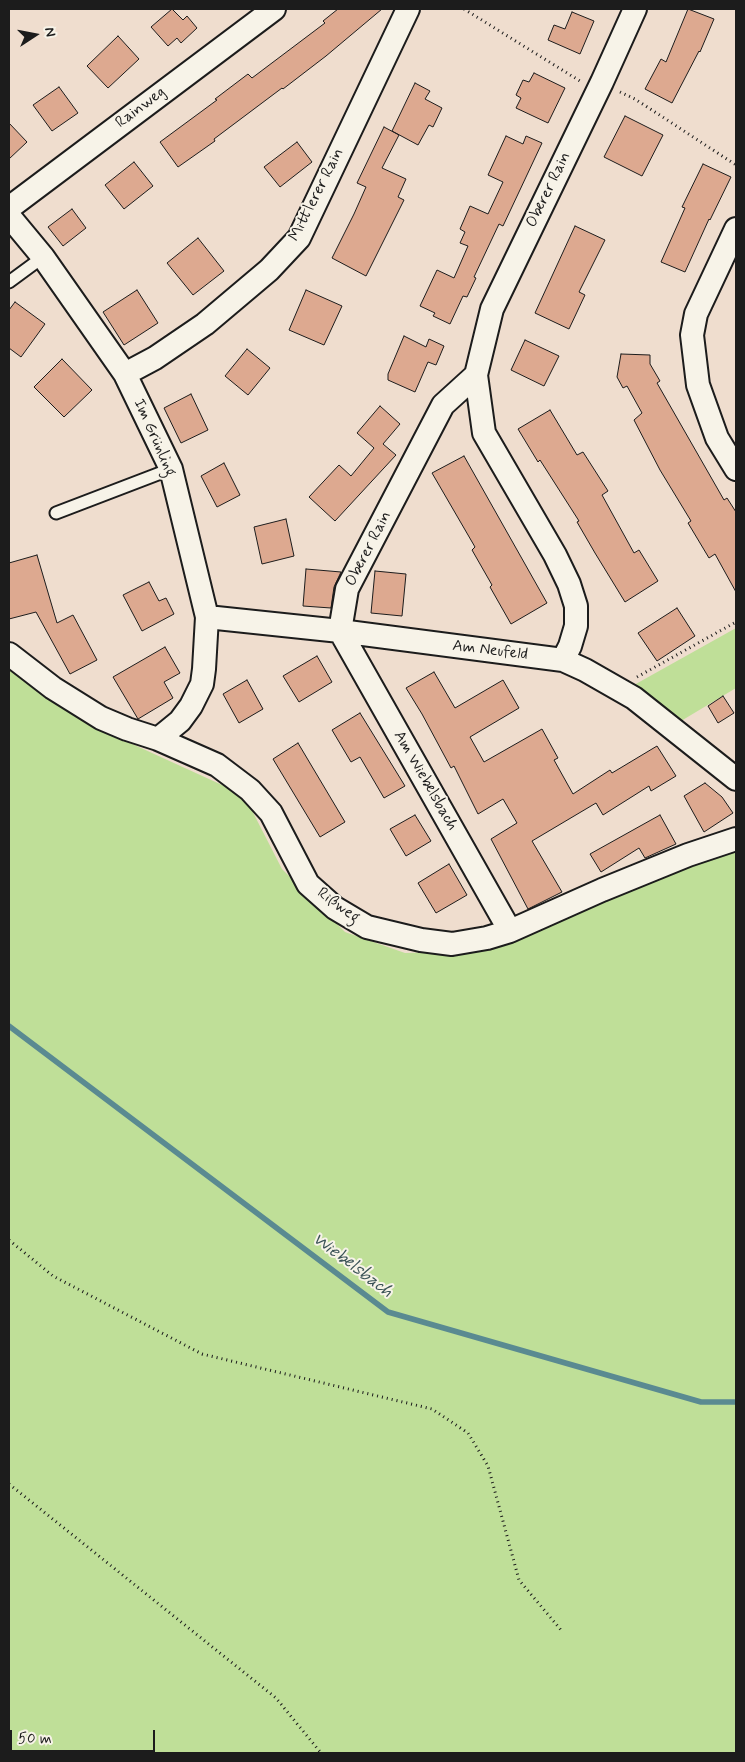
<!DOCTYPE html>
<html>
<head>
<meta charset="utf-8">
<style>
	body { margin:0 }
	#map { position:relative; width:745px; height:1762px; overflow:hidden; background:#efddce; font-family:Mynerve,sans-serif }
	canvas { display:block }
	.frame { position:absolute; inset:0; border:10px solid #1c1c1c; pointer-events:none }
	.north { position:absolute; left:10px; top:10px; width:50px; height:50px; -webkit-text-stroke:4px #f7f3e8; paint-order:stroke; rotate:79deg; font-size:14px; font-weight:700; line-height:20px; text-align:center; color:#1c1c1c }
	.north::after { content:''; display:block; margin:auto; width:18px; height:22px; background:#1c1c1c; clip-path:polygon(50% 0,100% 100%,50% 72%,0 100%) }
	.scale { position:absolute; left:10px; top:1730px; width:145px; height:22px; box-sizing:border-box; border:2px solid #1c1c1c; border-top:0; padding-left:6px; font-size:15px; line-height:18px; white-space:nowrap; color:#1c1c1c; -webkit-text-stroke:4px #f7f3e8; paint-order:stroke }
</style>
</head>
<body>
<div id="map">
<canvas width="745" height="1762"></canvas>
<div class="frame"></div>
<div class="north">N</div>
<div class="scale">50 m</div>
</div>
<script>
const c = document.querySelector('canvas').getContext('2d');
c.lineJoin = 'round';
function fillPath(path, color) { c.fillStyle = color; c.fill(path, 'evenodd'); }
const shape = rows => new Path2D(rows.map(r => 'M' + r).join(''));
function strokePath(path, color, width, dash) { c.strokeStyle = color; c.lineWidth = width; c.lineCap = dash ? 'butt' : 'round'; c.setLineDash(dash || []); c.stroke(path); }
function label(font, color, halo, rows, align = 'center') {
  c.font = font + ' Mynerve,sans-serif'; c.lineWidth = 4; c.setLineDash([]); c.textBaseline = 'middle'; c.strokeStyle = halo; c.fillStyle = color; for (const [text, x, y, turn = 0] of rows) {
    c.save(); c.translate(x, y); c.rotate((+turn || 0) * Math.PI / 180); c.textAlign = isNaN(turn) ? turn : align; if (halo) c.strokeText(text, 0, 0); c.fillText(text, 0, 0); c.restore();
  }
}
const green = shape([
	[736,628,736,688,681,721,634,685],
	[9,669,45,698,106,732,244,795,282,869,345,932,405,953,475,951,736,849,736,1753,9,1753]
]);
const stream = shape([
	[9,1026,388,1312,701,1402,736,1402]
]);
const building = shape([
	[172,9,183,20,187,16,197,28,181,43,177,38,168,46,151,27,172,9],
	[338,9,382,9,326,56,283,89,282,88,214,139,215,141,178,167,160,142,217,100,215,99,248,74,252,78,325,23,323,21,338,9],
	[688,9,714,19,700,52,699,51,672,103,645,89,661,59,666,62,688,9],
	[572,12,594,21,580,54,548,40,554,25,565,29,572,12],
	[118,36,139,59,108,88,87,66,118,36],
	[534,73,565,88,548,123,516,108,521,98,516,95,523,80,529,82,534,73],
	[415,83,430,91,425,99,442,108,433,127,429,125,418,145,392,131,415,83],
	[59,87,78,113,52,131,33,105,59,87],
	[625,116,663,135,642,176,604,157,625,116],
	[9,123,27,142,9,159,9,123],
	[384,127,399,135,382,168,406,179,398,197,404,200,366,276,332,258,354,214,366,187,357,183,384,127],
	[506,136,523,144,526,136,542,143,503,226,499,224,474,277,476,278,467,297,463,296,450,324,433,316,435,313,420,306,437,270,454,278,468,246,460,243,465,232,460,229,470,206,488,214,503,182,488,175,506,136],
	[297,142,312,162,280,187,264,167,297,142],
	[134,162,153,186,124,209,105,185,134,162],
	[703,164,731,177,710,220,709,219,685,272,661,262,685,208,682,207,703,164],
	[72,209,86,228,63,246,48,227,72,209],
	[575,226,605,240,579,292,585,295,569,329,535,313,575,226],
	[198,238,224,271,193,295,167,263,198,238],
	[137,290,158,323,124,345,103,312,137,290],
	[306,290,342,306,324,345,289,330,306,290],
	[15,302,45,324,21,357,9,348,9,310,15,302],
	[404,336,426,347,429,339,444,346,436,365,428,362,415,392,388,380,388,374,404,336],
	[525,340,559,356,544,386,511,370,525,340],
	[247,349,270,368,248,395,225,376,247,349],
	[621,354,650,355,650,364,660,381,657,383,724,500,727,498,736,512,736,592,715,554,709,558,688,523,691,521,660,470,634,420,642,413,627,386,623,388,617,377,621,354],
	[62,359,92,390,64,417,34,387,62,359],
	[191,394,208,430,181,443,164,408,191,394],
	[380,406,400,424,383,444,396,455,335,521,309,497,339,465,351,476,374,448,357,433,380,406],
	[550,410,577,455,583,452,608,491,602,495,634,553,639,550,658,581,625,602,595,553,577,522,579,521,540,460,538,462,518,429,550,410],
	[464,456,547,603,511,624,490,587,492,585,472,550,475,547,432,473,464,456],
	[224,463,240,495,217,507,201,476,224,463],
	[286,519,294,556,262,564,254,527,286,519],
	[37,555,57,623,73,615,97,660,70,674,36,612,9,619,9,563,37,555],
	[306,569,341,572,334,587,331,608,303,606,306,569],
	[375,571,406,574,402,616,371,613,375,571],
	[149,582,159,601,166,598,174,614,142,631,123,595,149,582],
	[677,608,695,636,657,661,638,633,677,608],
	[165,647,180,673,164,682,173,698,138,719,113,677,165,647],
	[317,656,332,682,299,702,283,676,317,656],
	[434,672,455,708,503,680,519,708,470,737,484,762,542,729,558,758,554,760,573,794,610,770,612,773,657,746,676,776,651,791,649,786,603,815,596,803,532,841,562,892,528,909,491,839,517,823,503,799,478,814,454,766,451,768,422,714,406,688,434,672],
	[247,680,263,709,239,723,223,694,247,680],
	[723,696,734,713,718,723,708,706,723,696],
	[360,713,405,786,384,798,360,757,351,762,332,730,360,713],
	[298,743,345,822,320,837,273,759,298,743],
	[705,783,722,797,733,813,704,832,684,796,705,783],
	[415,815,431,841,406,856,390,829,415,815],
	[660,815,676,844,645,858,639,848,601,872,590,854,660,815],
	[449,864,467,895,436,913,418,883,449,864]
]);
const path = shape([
	[464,9,580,81],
	[620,92,635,99,736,165],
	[637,677,736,622],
	[9,1240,53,1276,202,1354,432,1409,468,1433,488,1466,519,1580,561,1630],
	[9,1484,276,1698,321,1753]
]);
const service = shape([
	[9,282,43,257],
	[56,513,171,469]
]);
const minor = shape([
	[9,208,274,9],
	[9,216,43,257,125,374,171,469,207,617,204,669,202,684,191,706,180,721,158,739],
	[736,229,696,314,692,335,698,385,717,438,736,469],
	[125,374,155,358,205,324,269,270,299,238,408,9],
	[476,375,443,405,347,589,340,631,510,931],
	[207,617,340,631,563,660,585,670,634,698,736,779],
	[9,654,53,688,101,718,127,729,158,739,217,765,250,790,271,813,308,884,335,908,367,927,421,940,452,944,487,938,510,931,602,890,688,855,736,839],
	[563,660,570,646,576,626,576,606,569,584,555,555,484,433,476,375,492,309,602,82,635,9]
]);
const streetNames = [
	["Rainweg",141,108,-37],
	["Oberer Rain",549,190,-64],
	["Mittlerer Rain",317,195,-63],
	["Im Grünling",154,438,66],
	["Oberer Rain",369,549,-63],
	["Am Neufeld",490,651,7],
	["Am Wiebelsbach",425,781,60],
	["Rißweg",338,906,36]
];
const waterNames = [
	["Wiebelsbach",352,1266,37]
];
fillPath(green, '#bfdf98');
strokePath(stream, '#5a8a91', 5.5);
fillPath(building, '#dda990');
strokePath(building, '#1c1c1c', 1);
strokePath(service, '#1c1c1c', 15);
strokePath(minor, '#1c1c1c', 26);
strokePath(path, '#1c1c1c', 3, [1, 4]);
strokePath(service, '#f7f3e8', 11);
strokePath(minor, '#f7f3e8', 22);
label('16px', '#1c1c1c', '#f7f3e8', streetNames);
label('italic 18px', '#3b5356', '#f7f3e8', waterNames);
</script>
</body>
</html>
